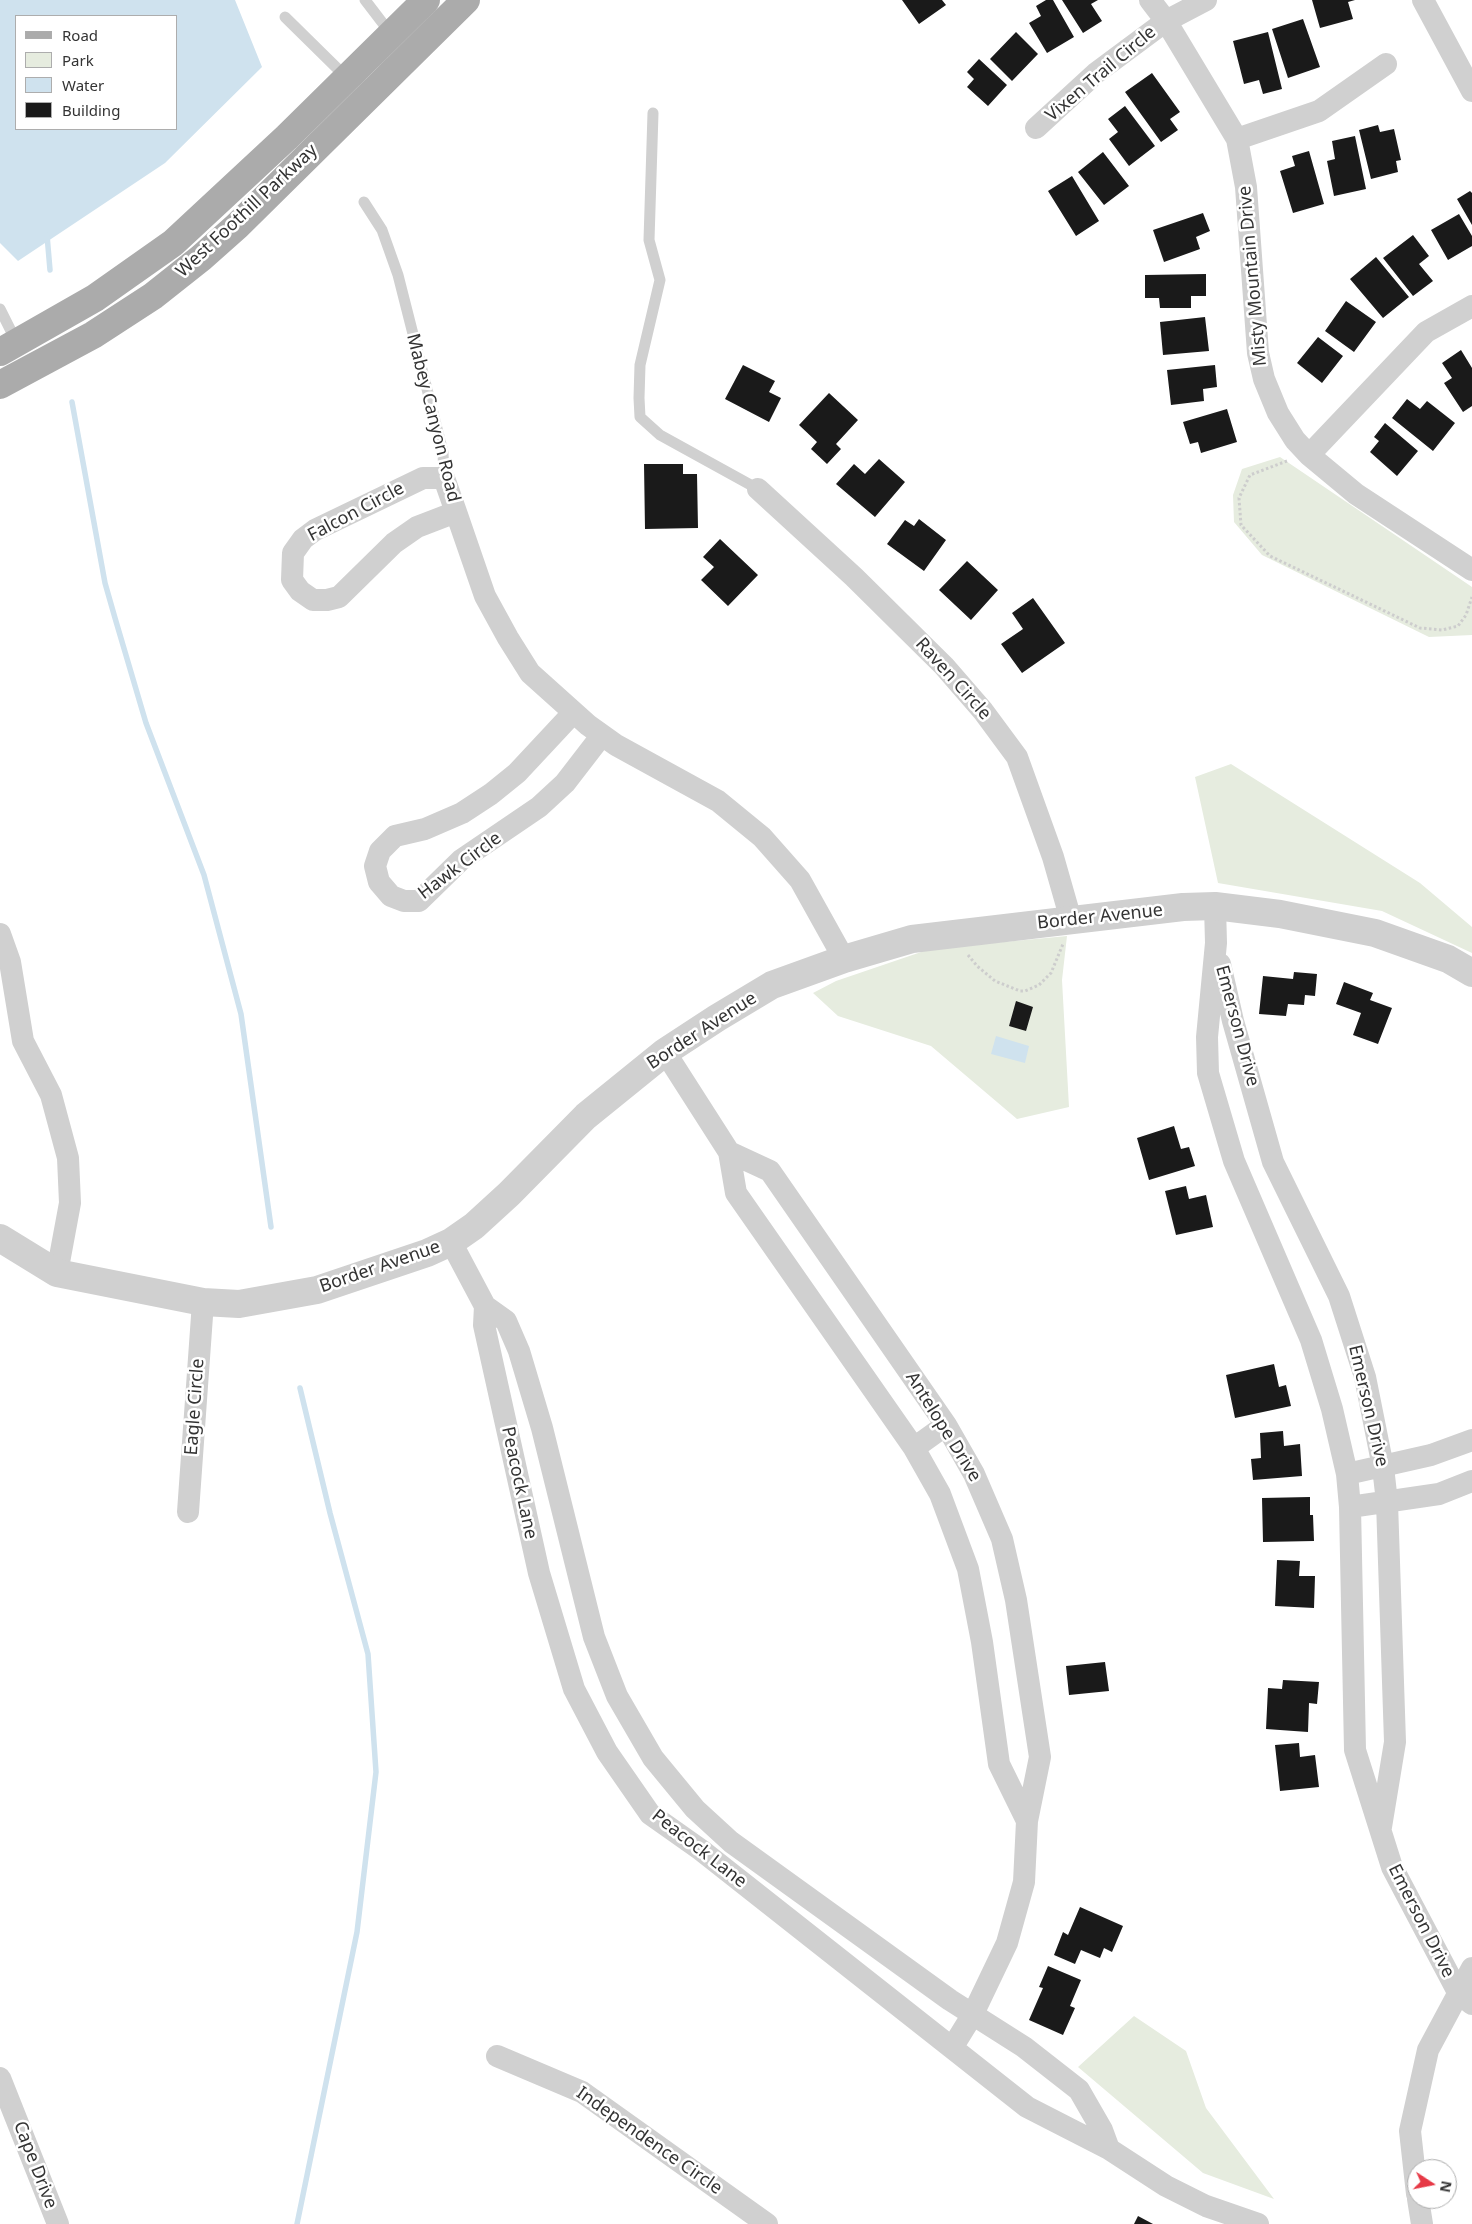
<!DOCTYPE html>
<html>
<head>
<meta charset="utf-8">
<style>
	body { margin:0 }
	#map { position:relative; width:1472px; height:2224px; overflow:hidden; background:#fff; font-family:"Noto Sans",sans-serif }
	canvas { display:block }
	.legend { position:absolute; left:15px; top:15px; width:162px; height:115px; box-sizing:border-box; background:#fff; border:1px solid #adadad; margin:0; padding:6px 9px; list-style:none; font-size:15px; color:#333 }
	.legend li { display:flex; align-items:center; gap:10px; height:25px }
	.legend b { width:25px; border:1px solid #adadad }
	.north { position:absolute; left:1407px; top:2159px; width:50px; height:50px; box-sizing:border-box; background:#fff; border:1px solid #adadad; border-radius:50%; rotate:101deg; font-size:14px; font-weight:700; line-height:20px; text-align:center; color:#333 }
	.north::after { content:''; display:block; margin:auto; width:18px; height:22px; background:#e63946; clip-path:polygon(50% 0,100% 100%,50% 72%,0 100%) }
</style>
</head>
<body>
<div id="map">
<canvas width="1472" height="2224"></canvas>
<ul class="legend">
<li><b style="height:6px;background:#ababab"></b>Road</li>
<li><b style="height:14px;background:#e6ecdf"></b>Park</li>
<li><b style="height:14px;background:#cfe2ee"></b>Water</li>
<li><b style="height:14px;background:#1a1a1a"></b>Building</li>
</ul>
<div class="north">N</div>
</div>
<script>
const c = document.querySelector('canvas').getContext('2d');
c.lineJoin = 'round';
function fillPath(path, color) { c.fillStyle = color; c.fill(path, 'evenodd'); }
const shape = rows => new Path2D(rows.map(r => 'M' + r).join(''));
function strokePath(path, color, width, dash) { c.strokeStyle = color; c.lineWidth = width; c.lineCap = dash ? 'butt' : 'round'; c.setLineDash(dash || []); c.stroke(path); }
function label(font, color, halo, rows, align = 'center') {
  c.font = font + ' "Noto Sans",sans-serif'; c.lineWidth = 5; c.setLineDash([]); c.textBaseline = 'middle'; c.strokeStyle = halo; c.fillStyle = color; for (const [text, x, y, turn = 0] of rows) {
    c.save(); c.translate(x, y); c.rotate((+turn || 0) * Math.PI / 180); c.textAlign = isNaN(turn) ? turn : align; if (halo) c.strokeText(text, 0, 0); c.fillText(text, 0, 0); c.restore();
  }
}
const green = shape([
	[1280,457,1472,587,1472,635,1429,637,1262,555,1234,522,1233,495,1242,469],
	[1231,764,1420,883,1472,927,1472,953,1382,911,1218,883,1195,777],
	[1067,936,1062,980,1069,1107,1017,1119,931,1046,838,1016,813,993,836,981,930,949],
	[1134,2016,1186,2051,1206,2108,1274,2199,1203,2173,1078,2067]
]);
const water = shape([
	[0,0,235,0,262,67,165,163,18,261,0,243],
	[16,16,176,16,176,129,16,129],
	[996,1036,1029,1046,1025,1063,991,1054]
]);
const stream = shape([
	[47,235,50,270],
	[72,402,105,583,115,618,146,723,204,875,241,1014,271,1227],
	[297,2224,357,1932,376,1772,368,1654,330,1513,300,1388]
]);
const building = shape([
	[902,0,942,0,946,5,919,24],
	[1046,0,1053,0,1074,37,1047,53,1029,23,1041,16,1036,6],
	[1062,0,1098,0,1091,4,1102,21,1083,33],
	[1312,0,1355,0,1348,2,1353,19,1320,28],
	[1303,19,1320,67,1288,78,1272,29],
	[1016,32,1038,54,1012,81,990,59],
	[1268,32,1282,89,1263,94,1259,80,1244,84,1233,41],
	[979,59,1007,85,988,106,967,87,974,79,967,72],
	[1152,73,1180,112,1170,119,1178,130,1161,142,1125,92],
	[1125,106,1155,146,1129,166,1109,139,1118,132,1108,119],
	[1378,125,1380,132,1394,129,1401,160,1396,161,1398,172,1371,179,1359,130],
	[1355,136,1366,189,1334,196,1327,161,1335,159,1332,141],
	[1309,151,1324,204,1293,213,1280,171,1295,166,1292,156],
	[1103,152,1129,186,1104,205,1078,172],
	[1072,176,1099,221,1076,236,1048,191],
	[1470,191,1472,193,1472,225,1457,199],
	[1203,213,1210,231,1196,237,1200,249,1164,262,1153,230],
	[1459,214,1472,236,1472,246,1448,260,1431,230],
	[1413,235,1429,256,1419,264,1433,281,1413,296,1383,258],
	[1376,257,1409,297,1383,318,1350,279],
	[1206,274,1206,296,1191,296,1191,308,1160,308,1159,298,1145,298,1145,275],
	[1346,301,1376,322,1354,352,1325,331],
	[1205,317,1209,351,1163,355,1160,322],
	[1318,337,1343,356,1322,383,1297,363],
	[1461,350,1472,368,1472,406,1463,412,1444,383,1452,378,1442,363],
	[743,365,775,381,769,392,781,398,769,422,725,399],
	[1215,365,1217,387,1203,389,1204,401,1171,405,1167,370],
	[829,393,858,420,836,444,841,449,827,464,811,449,817,442,799,425],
	[1407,399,1420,409,1427,401,1455,423,1433,451,1392,418],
	[1227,409,1237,442,1201,453,1198,442,1190,444,1183,422],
	[1385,423,1418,451,1397,476,1370,452,1379,441,1374,437],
	[879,459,905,482,875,517,836,484,854,464,865,474],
	[644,464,683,464,683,474,697,474,698,528,645,529],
	[919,519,946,540,924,571,887,544,905,520,914,526],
	[720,539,758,575,728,606,701,580,714,567,703,557],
	[967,561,998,590,971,620,939,590],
	[1033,598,1065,643,1022,673,1001,644,1023,629,1012,613],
	[1294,972,1317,974,1315,996,1305,995,1304,1005,1288,1004,1286,1016,1259,1014,1263,976,1293,979],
	[1344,982,1373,993,1370,1000,1392,1008,1378,1044,1353,1035,1361,1013,1336,1004],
	[1016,1001,1033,1007,1026,1031,1009,1026],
	[1174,1126,1181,1149,1189,1147,1195,1166,1149,1180,1137,1138],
	[1186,1186,1189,1199,1206,1195,1213,1227,1176,1235,1165,1191],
	[1274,1364,1279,1387,1286,1385,1291,1406,1235,1418,1226,1375],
	[1283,1431,1284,1446,1300,1444,1302,1476,1253,1480,1251,1459,1261,1458,1260,1433],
	[1310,1497,1310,1515,1313,1515,1314,1541,1263,1542,1262,1498],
	[1277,1560,1300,1561,1299,1576,1315,1576,1314,1608,1275,1606],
	[1105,1662,1109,1691,1069,1695,1066,1666],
	[1283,1680,1319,1682,1317,1704,1309,1703,1308,1732,1266,1729,1268,1688,1282,1689],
	[1299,1743,1300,1757,1315,1755,1319,1787,1280,1791,1275,1745],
	[1080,1907,1123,1926,1112,1952,1104,1948,1100,1958,1081,1950,1075,1964,1054,1955,1063,1932,1068,1935],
	[1048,1966,1081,1980,1070,2006,1075,2008,1063,2035,1029,2020,1043,1988,1039,1987],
	[1138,2216,1153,2224,1134,2224]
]);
const path = shape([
	[1287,461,1250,475,1239,498,1241,525,1270,556,1420,628,1442,630,1458,626,1466,615,1472,597],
	[968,955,977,966,995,981,1020,991,1025,991,1039,985,1051,973,1063,944]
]);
const service = shape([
	[365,0,391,34],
	[285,17,347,78],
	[653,113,649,240,660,280,640,365,639,398,640,417,660,435,758,489],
	[364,202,382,230,398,275,443,452,444,478],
	[0,309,17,343]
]);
const minor = shape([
	[1150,0,1166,21,1237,139,1246,187,1258,353,1264,379,1278,413,1295,440,1309,455,1356,494,1472,570],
	[1423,0,1472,91],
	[1036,128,1096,73,1166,21,1206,0],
	[1237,139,1319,111,1386,64],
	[1309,455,1426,332,1472,306],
	[758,489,854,577,944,666,983,711,1017,757,1053,857,1071,920],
	[456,512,417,527,394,543,339,597,327,600,313,600,300,591,292,580,293,553,303,539,315,530,423,478,444,478,456,512,485,596,508,638,530,673,588,725,616,745,718,801,762,837,800,880,844,959],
	[573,713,517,773,491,794,462,813,425,829,395,836,380,851,375,866,379,882,391,896,404,901,419,901,461,860,539,807,565,783,602,735],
	[1215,906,1216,943,1207,1037,1208,1073,1234,1161,1311,1340,1332,1409,1347,1474,1350,1507,1355,1750,1392,1867,1459,1994,1472,2004],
	[0,934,10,962,23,1041,51,1095,68,1158,70,1203,57,1273],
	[1220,964,1233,1021,1273,1162,1339,1296,1365,1377,1383,1467,1387,1502,1395,1742,1381,1827],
	[665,1052,729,1152,736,1193,914,1448,940,1494,968,1569,982,1642,999,1764,1027,1821],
	[729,1152,770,1171,946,1425,974,1474,1002,1539,1016,1600,1040,1757,1027,1821,1024,1882,1007,1943,973,2014,952,2048],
	[451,1242,485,1306,506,1321,519,1351,542,1428,594,1637,617,1696,653,1758,695,1809,731,1842,950,2000,1024,2047,1079,2090,1102,2130,1109,2149],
	[485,1306,484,1325,539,1573,574,1689,607,1752,650,1814,701,1850,1027,2107,1109,2149,1166,2186,1206,2206,1258,2224],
	[914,1448,946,1425],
	[1347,1474,1431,1455,1472,1440],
	[1350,1507,1439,1494,1472,1481],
	[188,1512,203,1302],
	[497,2056,582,2092,767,2224],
	[0,2078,58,2224],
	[1417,2194,1410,2131,1428,2050,1472,1968],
	[1418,2199,1422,2224]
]);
const tertiary = shape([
	[0,1238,57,1273,203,1302,239,1304,317,1290,427,1253,451,1242,474,1226,509,1194,586,1116,665,1052,717,1018,772,985,844,959,912,939,1183,907,1215,906,1280,914,1375,933,1448,959,1472,973]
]);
const primary = shape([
	[0,352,95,298,173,243,287,137,426,0],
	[0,385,93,335,153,296,201,258,237,226,466,0]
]);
const streetNames = [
	["Vixen Trail Circle",1101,74,-40],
	["West Foothill Parkway",247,211,-43],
	["Misty Mountain Drive",1253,276,-95],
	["Mabey Canyon Road",433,418,76],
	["Falcon Circle",356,512,-28],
	["Raven Circle",953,679,48],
	["Hawk Circle",460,866,-37],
	["Border Avenue",1100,917,-6],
	["Emerson Drive",1237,1026,75],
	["Border Avenue",702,1031,-33],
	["Border Avenue",380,1267,-19],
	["Emerson Drive",1368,1406,77],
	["Eagle Circle",195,1407,-86],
	["Antelope Drive",943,1427,58],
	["Peacock Lane",519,1483,78],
	["Peacock Lane",699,1849,38],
	["Emerson Drive",1421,1921,63],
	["Independence Circle",649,2141,35],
	["Cape Drive",35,2165,69]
];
fillPath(green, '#e6ecdf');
fillPath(water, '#cfe2ee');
strokePath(stream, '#cfe2ee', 5.5);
fillPath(building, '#1a1a1a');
strokePath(path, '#cdcdcd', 3, [2.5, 2.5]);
strokePath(service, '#d0d0d0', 11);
strokePath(minor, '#d0d0d0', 22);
strokePath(tertiary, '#d0d0d0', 28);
strokePath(primary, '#ababab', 28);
label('18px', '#333', '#fff', streetNames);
</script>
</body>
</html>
